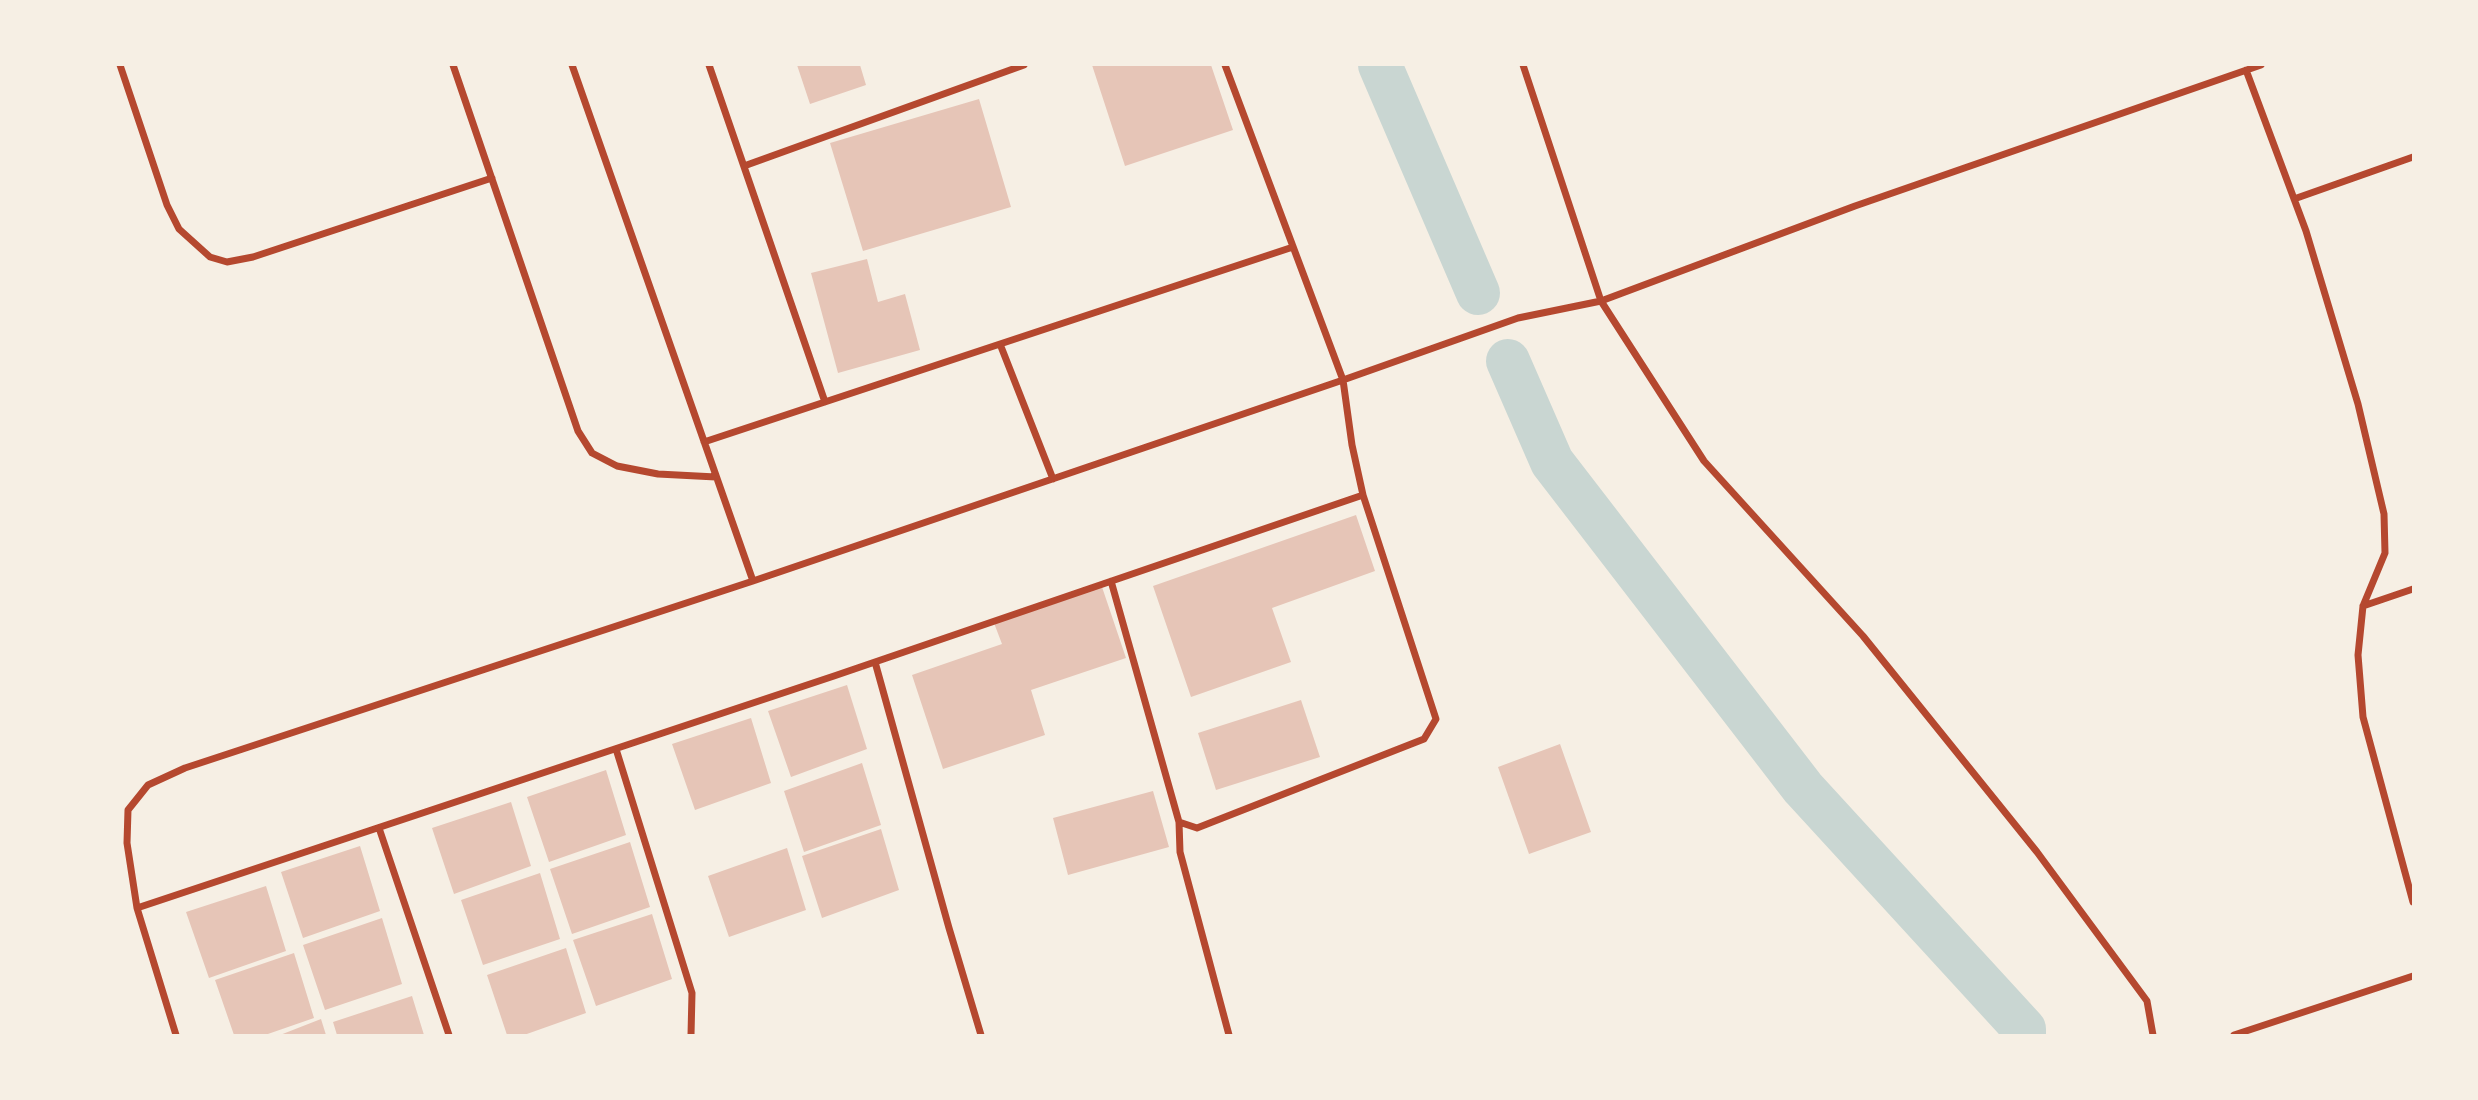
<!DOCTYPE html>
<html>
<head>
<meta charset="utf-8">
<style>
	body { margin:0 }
	#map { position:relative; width:2478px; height:1100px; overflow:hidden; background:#f6efe4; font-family:Roboto,sans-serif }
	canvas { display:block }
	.frame { position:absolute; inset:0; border:66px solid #f6efe4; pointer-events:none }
</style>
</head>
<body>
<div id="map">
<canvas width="2478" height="1100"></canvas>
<div class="frame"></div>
</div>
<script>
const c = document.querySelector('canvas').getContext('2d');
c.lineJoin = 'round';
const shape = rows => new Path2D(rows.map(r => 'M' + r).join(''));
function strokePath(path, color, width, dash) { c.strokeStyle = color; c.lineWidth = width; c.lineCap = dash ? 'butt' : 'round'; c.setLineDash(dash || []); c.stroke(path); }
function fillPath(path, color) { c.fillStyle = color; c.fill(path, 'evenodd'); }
const canal = shape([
	[1380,65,1478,293],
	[1508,361,1552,462,1803,788,2024,1029,2024,1035]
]);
const building = shape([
	[797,65,860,65,866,85,810,104],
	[1092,65,1211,65,1233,130,1125,166],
	[979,99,1011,207,863,251,830,143],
	[867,259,878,302,905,294,920,350,838,373,811,273],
	[1356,515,1375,571,1272,608,1291,662,1191,697,1153,586],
	[1102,587,1126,658,1031,690,1045,735,943,769,912,675,1002,644,994,623],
	[847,685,867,749,791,777,768,711],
	[1301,700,1320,757,1216,790,1198,733],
	[751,718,771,783,695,810,672,744],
	[1560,744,1591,832,1529,854,1498,767],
	[862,763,881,825,804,852,784,791],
	[606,770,626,835,549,862,527,797],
	[1153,791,1169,847,1068,875,1053,818],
	[511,802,531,866,454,894,432,828],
	[881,829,899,890,822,918,802,856],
	[630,842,650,907,572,934,550,869],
	[360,846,380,911,303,938,281,872],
	[787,848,806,910,729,937,708,876],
	[540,873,560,939,483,965,461,900],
	[266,886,286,951,209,978,186,912],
	[652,914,672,979,596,1006,573,940],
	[382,918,402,984,325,1010,303,945],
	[566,948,586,1013,524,1035,507,1035,487,975],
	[294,953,314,1018,265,1035,234,1035,215,980],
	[412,996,424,1035,337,1035,333,1022],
	[321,1019,326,1035,280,1035]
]);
const minor = shape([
	[120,65,167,205,179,229,210,257,227,262,253,257,492,178],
	[453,65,578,431,592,453,617,466,658,474,716,477],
	[572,65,753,581],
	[709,65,825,402],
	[1523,65,1601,301,1704,461,1863,636,2037,852,2147,1001,2153,1035],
	[2246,70,2306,231,2358,404,2384,514,2385,553,2363,606,2358,655,2363,717,2413,902],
	[744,166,1024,65],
	[2294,199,2413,157],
	[1000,344,1053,479],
	[704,442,1293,247],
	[1111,581,1179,822,1197,828,1424,739,1436,719,1363,495],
	[2363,606,2413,589],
	[875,662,949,928,981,1035],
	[616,749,692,993,691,1035],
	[1179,822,1180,852,1229,1035],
	[379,828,449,1035],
	[137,908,834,676,1363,495,1352,445,1343,380,1225,65],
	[176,1035,137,908,127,843,128,810,148,785,185,768,753,581,1343,380,1518,318,1601,301,1855,206,2261,65],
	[2234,1035,2413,976]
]);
strokePath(canal, '#c9d6d2', 44);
fillPath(building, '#e6c5b7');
strokePath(minor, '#b5482f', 7);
</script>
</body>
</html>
